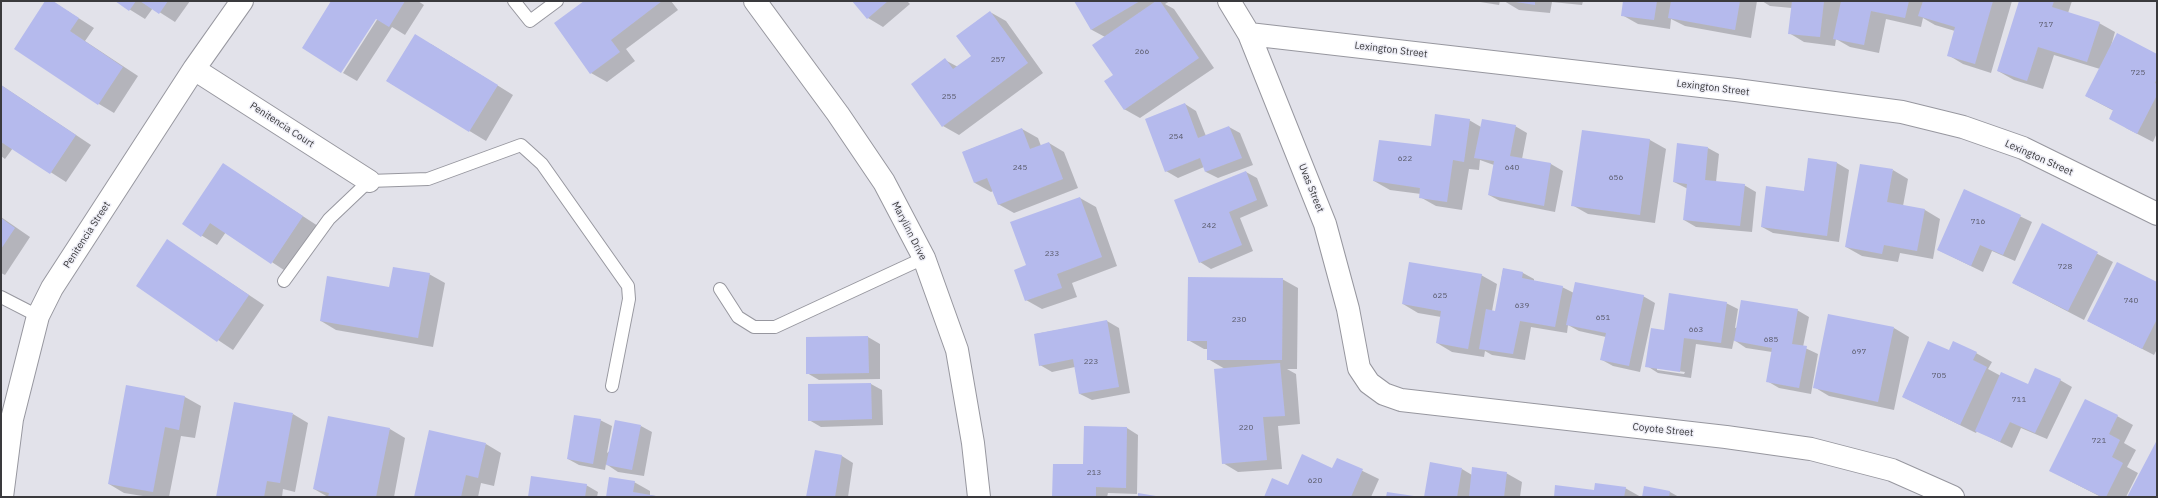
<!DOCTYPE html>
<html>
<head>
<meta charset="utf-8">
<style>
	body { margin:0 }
	#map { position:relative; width:2158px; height:498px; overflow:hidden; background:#e2e2ea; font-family:"IBM Plex Sans",sans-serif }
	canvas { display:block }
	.frame { position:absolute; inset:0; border:2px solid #3a3a3d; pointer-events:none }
</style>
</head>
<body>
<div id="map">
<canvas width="2158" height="498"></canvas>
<div class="frame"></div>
</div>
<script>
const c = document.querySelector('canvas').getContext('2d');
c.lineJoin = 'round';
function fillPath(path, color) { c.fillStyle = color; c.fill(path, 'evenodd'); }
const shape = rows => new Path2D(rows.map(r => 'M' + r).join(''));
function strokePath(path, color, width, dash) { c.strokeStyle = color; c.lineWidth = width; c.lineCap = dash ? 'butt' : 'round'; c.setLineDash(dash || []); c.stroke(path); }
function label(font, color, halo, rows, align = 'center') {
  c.font = font + ' "IBM Plex Sans",sans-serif'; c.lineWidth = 3; c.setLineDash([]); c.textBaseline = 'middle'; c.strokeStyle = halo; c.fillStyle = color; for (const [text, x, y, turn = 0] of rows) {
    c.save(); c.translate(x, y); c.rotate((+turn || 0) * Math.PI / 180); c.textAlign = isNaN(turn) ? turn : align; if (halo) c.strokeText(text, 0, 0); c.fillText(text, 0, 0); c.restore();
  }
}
const shadow = shape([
	[47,1,52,1,94,28,85,41,138,76,114,113,99,104],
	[116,1,190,1,175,22,153,8,145,19],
	[333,1,418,1,424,5,405,35,392,27,357,81,343,73,380,15],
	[585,1,671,1,678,10,626,49,635,61,607,82,591,73],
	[853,1,907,1,910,4,883,27,868,18],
	[1075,1,1170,1,1165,4,1174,9,1214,68,1140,118,1124,109,1105,37,1092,30],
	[1474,1,1500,1,1499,5],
	[1504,1,1583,1,1582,5,1552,2,1550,13,1519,10],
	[1624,1,1757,1,1751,38,1685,26,1671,19,1670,29,1638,24,1622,15],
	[1762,1,2012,1,1991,73,1963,64,1948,55,1955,31,1935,25,1923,18,1921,27,1886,19,1879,53,1850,47,1836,39,1835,46,1804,42,1789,33,1792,8,1770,6],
	[2020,1,2072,1,2068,13,2099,23,2115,32,2111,46,2157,55,2157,133,2153,142,2126,128,2114,111,2086,96,2100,69,2054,55,2043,89,2014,80,1998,71],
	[990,12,1006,21,1043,73,959,135,943,126,945,60,958,67,973,56],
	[431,44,513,95,486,141,387,81],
	[1,85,91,145,66,182,13,148,5,159,1,156],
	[1185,104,1196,111,1206,136,1229,127,1240,133,1253,165,1218,178,1206,172,1204,167,1178,178,1166,171],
	[1469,120,1481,127,1515,126,1527,133,1522,159,1551,164,1563,171,1555,212,1500,201,1489,195,1494,165,1480,160,1479,170,1469,169,1462,210,1436,206,1420,197,1421,194,1390,190,1374,181,1431,148],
	[1022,129,1038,138,1041,146,1049,143,1064,152,1078,188,1014,213,998,204,993,191,991,192,975,183,963,152],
	[1583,131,1650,140,1666,149,1655,223,1588,214,1572,205],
	[1708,148,1719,154,1716,182,1744,185,1756,192,1752,232,1696,227,1684,220,1688,189,1674,182],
	[1809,159,1837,163,1849,170,1839,242,1773,233,1762,227,1804,192],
	[223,164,318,226,287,272,226,232,217,245,183,224],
	[1893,170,1908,179,1903,206,1925,210,1940,219,1933,259,1900,253,1898,262,1862,256,1846,247],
	[1246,172,1257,178,1268,206,1240,218,1253,251,1211,269,1200,262],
	[1965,190,2032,222,2015,261,1992,251,1983,272,1938,250],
	[1080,198,1096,207,1117,266,1072,283,1077,297,1042,309,1026,300,1027,266],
	[1,217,30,237,5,275,1,273],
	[2042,225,2113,262,2084,320,2013,283],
	[168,241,264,305,233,350,137,286],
	[1503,269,1523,273,1534,279,1534,282,1562,287,1574,293,1643,296,1655,303,1640,372,1613,366,1602,360,1606,337,1579,331,1568,325,1567,333,1531,327,1525,360,1492,355,1485,351,1484,357,1452,352,1437,343,1441,317,1418,313,1403,304,1481,275,1497,284,1492,311,1496,312],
	[429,274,445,283,433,347,336,330,321,321],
	[1282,279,1298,288,1297,369,1287,369,1296,374,1300,424,1278,426,1282,469,1238,472,1223,463,1225,369,1208,359,1208,349,1204,349,1188,340],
	[2157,284,2157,349,2154,355,2088,321],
	[1726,303,1738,309,1735,328,1797,310,1809,317,1803,347,1818,354,1811,394,1779,388,1767,381,1772,352,1746,348,1734,340,1732,349,1696,344,1691,378,1658,373,1647,366,1665,331],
	[1657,368,1685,372,1684,374,1657,370],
	[1107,321,1119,328,1130,393,1092,400,1080,394,1075,367,1052,372,1040,365,1035,334],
	[1894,328,1909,337,1894,410,1829,396,1814,387],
	[868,337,880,344,880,379,819,380,807,373,807,338],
	[1949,351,1976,353,1992,362,1988,369,2001,376,2028,385,2060,380,2072,387,2047,439,2021,428,2012,448,1977,431,1976,433,1903,397],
	[871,384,882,390,883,425,821,427,809,420],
	[127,386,185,397,201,406,195,438,181,436,169,497,149,497,124,493,109,484],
	[293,414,308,423,295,492,283,489,282,497,217,497],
	[2117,416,2133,425,2124,443,2136,450,2127,467,2138,473,2126,497,2101,497,2066,479],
	[600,420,612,426,607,453,641,426,652,432,644,476,618,472,606,464,605,470,579,465,568,459],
	[1085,427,1127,428,1138,435,1137,494,1108,493,1107,497,1053,497,1084,466],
	[390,429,405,438,394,497,328,497,314,489],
	[486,444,501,453,494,486,481,483,478,497,415,497],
	[816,452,842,456,853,463,848,497,807,497],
	[1338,459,1379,479,1371,497,1265,497,1333,469],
	[1462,469,1472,475,1506,473,1522,482,1520,497,1425,497],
	[634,482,650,491,650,495,661,497,607,497],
	[586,485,598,492,597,497,529,497],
	[1645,487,1670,492,1679,497,1643,497],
	[1625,488,1641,497,1555,497,1595,491]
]);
const building = shape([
	[45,1,53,1,79,18,70,31,123,67,98,105,14,49],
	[115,1,136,1,129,11],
	[140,1,168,1,159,14],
	[331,1,405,1,389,27,376,19,341,73,302,48],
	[584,1,662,1,611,40,620,52,590,74,554,23],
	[852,1,888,1,867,19],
	[1074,1,1140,1,1091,30],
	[1156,1,1160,1,1199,58,1124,110,1104,81,1113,75,1092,45],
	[1510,1,1535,1,1535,5],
	[1623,1,1657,1,1654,20,1621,16],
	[1671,1,1740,1,1735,30,1668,18],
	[1792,1,1824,1,1820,37,1788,34],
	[1841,1,1909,1,1905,18,1871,11,1864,45,1833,39],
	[1923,1,1993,1,1975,64,1947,56,1955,27,1918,16],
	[2019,1,2054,1,2052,7,2100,22,2087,62,2038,47,2027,81,1997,71],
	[990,11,1028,63,942,127,911,84,945,58,953,69,971,56,956,36],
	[2117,33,2157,54,2157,78,2155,83,2157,84,2157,95,2137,134,2109,119,2113,110,2085,96],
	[415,34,498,85,469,132,386,81],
	[1,85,76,135,50,174,1,142],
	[1185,103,1198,138,1229,126,1242,158,1205,172,1200,158,1165,172,1145,119],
	[1435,114,1470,119,1464,162,1453,160,1447,202,1419,198,1420,188,1373,181,1379,140,1431,146],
	[1482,119,1516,125,1510,156,1551,163,1544,206,1488,195,1494,161,1474,158],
	[1022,128,1030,149,1049,142,1063,179,998,205,987,178,974,183,962,152],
	[1582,130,1650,139,1640,215,1571,206],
	[1677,143,1708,147,1705,180,1745,184,1740,226,1683,220,1687,184,1673,182],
	[1808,158,1837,162,1827,236,1761,227,1766,186,1804,191],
	[223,163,303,216,271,264,210,223,201,237,182,224],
	[1860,164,1893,169,1887,202,1925,209,1917,251,1884,245,1882,254,1845,247],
	[1246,171,1257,200,1229,212,1242,245,1199,263,1174,200],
	[1964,189,2021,215,2003,255,1980,245,1971,266,1937,250],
	[1080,197,1102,257,1057,274,1062,288,1025,301,1014,270,1026,265,1010,222],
	[1,218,15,228,1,249],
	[2042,223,2098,252,2068,311,2012,283],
	[167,239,249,295,217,342,136,286],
	[1409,262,1482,274,1468,349,1436,343,1441,311,1402,304],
	[2117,262,2157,282,2157,319,2142,349,2087,321],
	[393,267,430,273,418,338,320,321,327,276,389,287],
	[1503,268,1523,272,1522,278,1563,286,1555,327,1520,321,1513,354,1479,349,1486,309,1495,311],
	[1188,277,1283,278,1282,360,1207,360,1207,341,1187,341],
	[1575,282,1644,295,1629,366,1600,360,1606,333,1566,325],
	[1669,293,1727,302,1721,343,1684,338,1680,372,1645,367,1651,328,1664,330],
	[1741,300,1798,309,1792,344,1807,346,1799,388,1766,382,1772,348,1734,341],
	[1828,314,1894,327,1878,402,1813,388],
	[1107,320,1119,387,1079,394,1073,359,1039,366,1034,334],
	[868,336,869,373,806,374,806,337],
	[1928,341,1949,350,1953,341,1977,352,1973,360,1987,367,1960,425,1902,397],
	[1280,363,1285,416,1263,417,1267,460,1222,464,1214,369],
	[2035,368,2061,379,2035,433,2010,422,2000,442,1975,431,2001,372,2028,384],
	[871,383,872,419,808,421,808,384],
	[126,385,185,396,179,430,165,427,153,492,108,484],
	[2085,399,2118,415,2109,434,2120,440,2112,457,2123,463,2106,497,2102,497,2049,471],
	[234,402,293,413,280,483,267,481,264,497,216,497],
	[574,415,601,419,593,464,567,459],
	[328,416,390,428,376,497,328,497,329,493,313,489],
	[615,420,641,425,632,470,606,465],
	[1084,426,1127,427,1126,488,1096,487,1096,497,1052,497,1053,464,1083,464],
	[429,430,486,443,478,478,466,475,461,497,414,497],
	[2157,440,2157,497,2127,497],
	[815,450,842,455,835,497,806,497],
	[1302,454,1332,468,1337,458,1363,469,1351,497,1264,497,1272,478,1288,485],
	[1430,462,1462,468,1457,497,1424,497],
	[1472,467,1507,472,1504,497,1469,497],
	[531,476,587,484,585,497,528,497],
	[609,477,635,481,633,492,662,497,606,497],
	[1595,483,1626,487,1624,497,1554,497,1555,485,1594,490],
	[1644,486,1670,491,1669,497,1642,497],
	[1387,492,1414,496,1413,497,1386,497],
	[1138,493,1156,496,1156,497,1138,497]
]);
const lane = shape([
	[514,1,530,21,557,1],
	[284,281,329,219,369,181,428,179,521,145,542,164,628,286,629,299,612,386],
	[720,289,738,317,754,327,775,327,924,258],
	[1,297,38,316]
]);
const street = shape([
	[1229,1,1249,34,1325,224,1348,309,1359,368,1369,383,1384,394,1401,400,1726,437,1811,449,1892,470,1953,497],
	[1249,34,1736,90,1902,112,1963,127,2023,148,2157,214],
	[194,69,369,181],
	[2,497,12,419,38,316,52,288,194,69,242,1]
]);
const secondary = shape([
	[755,1,838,114,884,182,924,258,957,350,973,443,979,497]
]);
const numberNames = [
	["717",2046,25],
	["266",1142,52],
	["257",998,60],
	["725",2138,73],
	["255",949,97],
	["254",1176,137],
	["622",1405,159],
	["245",1020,168],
	["640",1512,168],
	["656",1616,178],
	["716",1978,222],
	["242",1209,226],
	["233",1052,254],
	["728",2065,267],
	["625",1440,296],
	["740",2131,301],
	["639",1522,306],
	["651",1603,318],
	["230",1239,320],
	["663",1696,330],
	["685",1771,340],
	["697",1859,352],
	["223",1091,362],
	["705",1939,376],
	["711",2019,400],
	["220",1246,428],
	["721",2099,441],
	["213",1094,473],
	["620",1315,481]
];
const streetNames = [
	["Lexington Street",1391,50,7],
	["Lexington Street",1713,88,7],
	["Penitencia Court",282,125,33],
	["Lexington Street",2039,158,24],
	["Uvas Street",1311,188,68],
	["Marylinn Drive",909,231,63],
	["Penitencia Street",87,235,-57],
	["Coyote Street",1663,430,6]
];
fillPath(shadow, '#0003');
fillPath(building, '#b5baed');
strokePath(lane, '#97979f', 14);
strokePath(street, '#97979f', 24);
strokePath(secondary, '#97979f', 24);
strokePath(lane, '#fff', 12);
strokePath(street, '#fff', 22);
strokePath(secondary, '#fff', 22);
label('8px', '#595a69', null, numberNames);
label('10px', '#3a3a3d', '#efeff7', streetNames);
</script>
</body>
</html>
